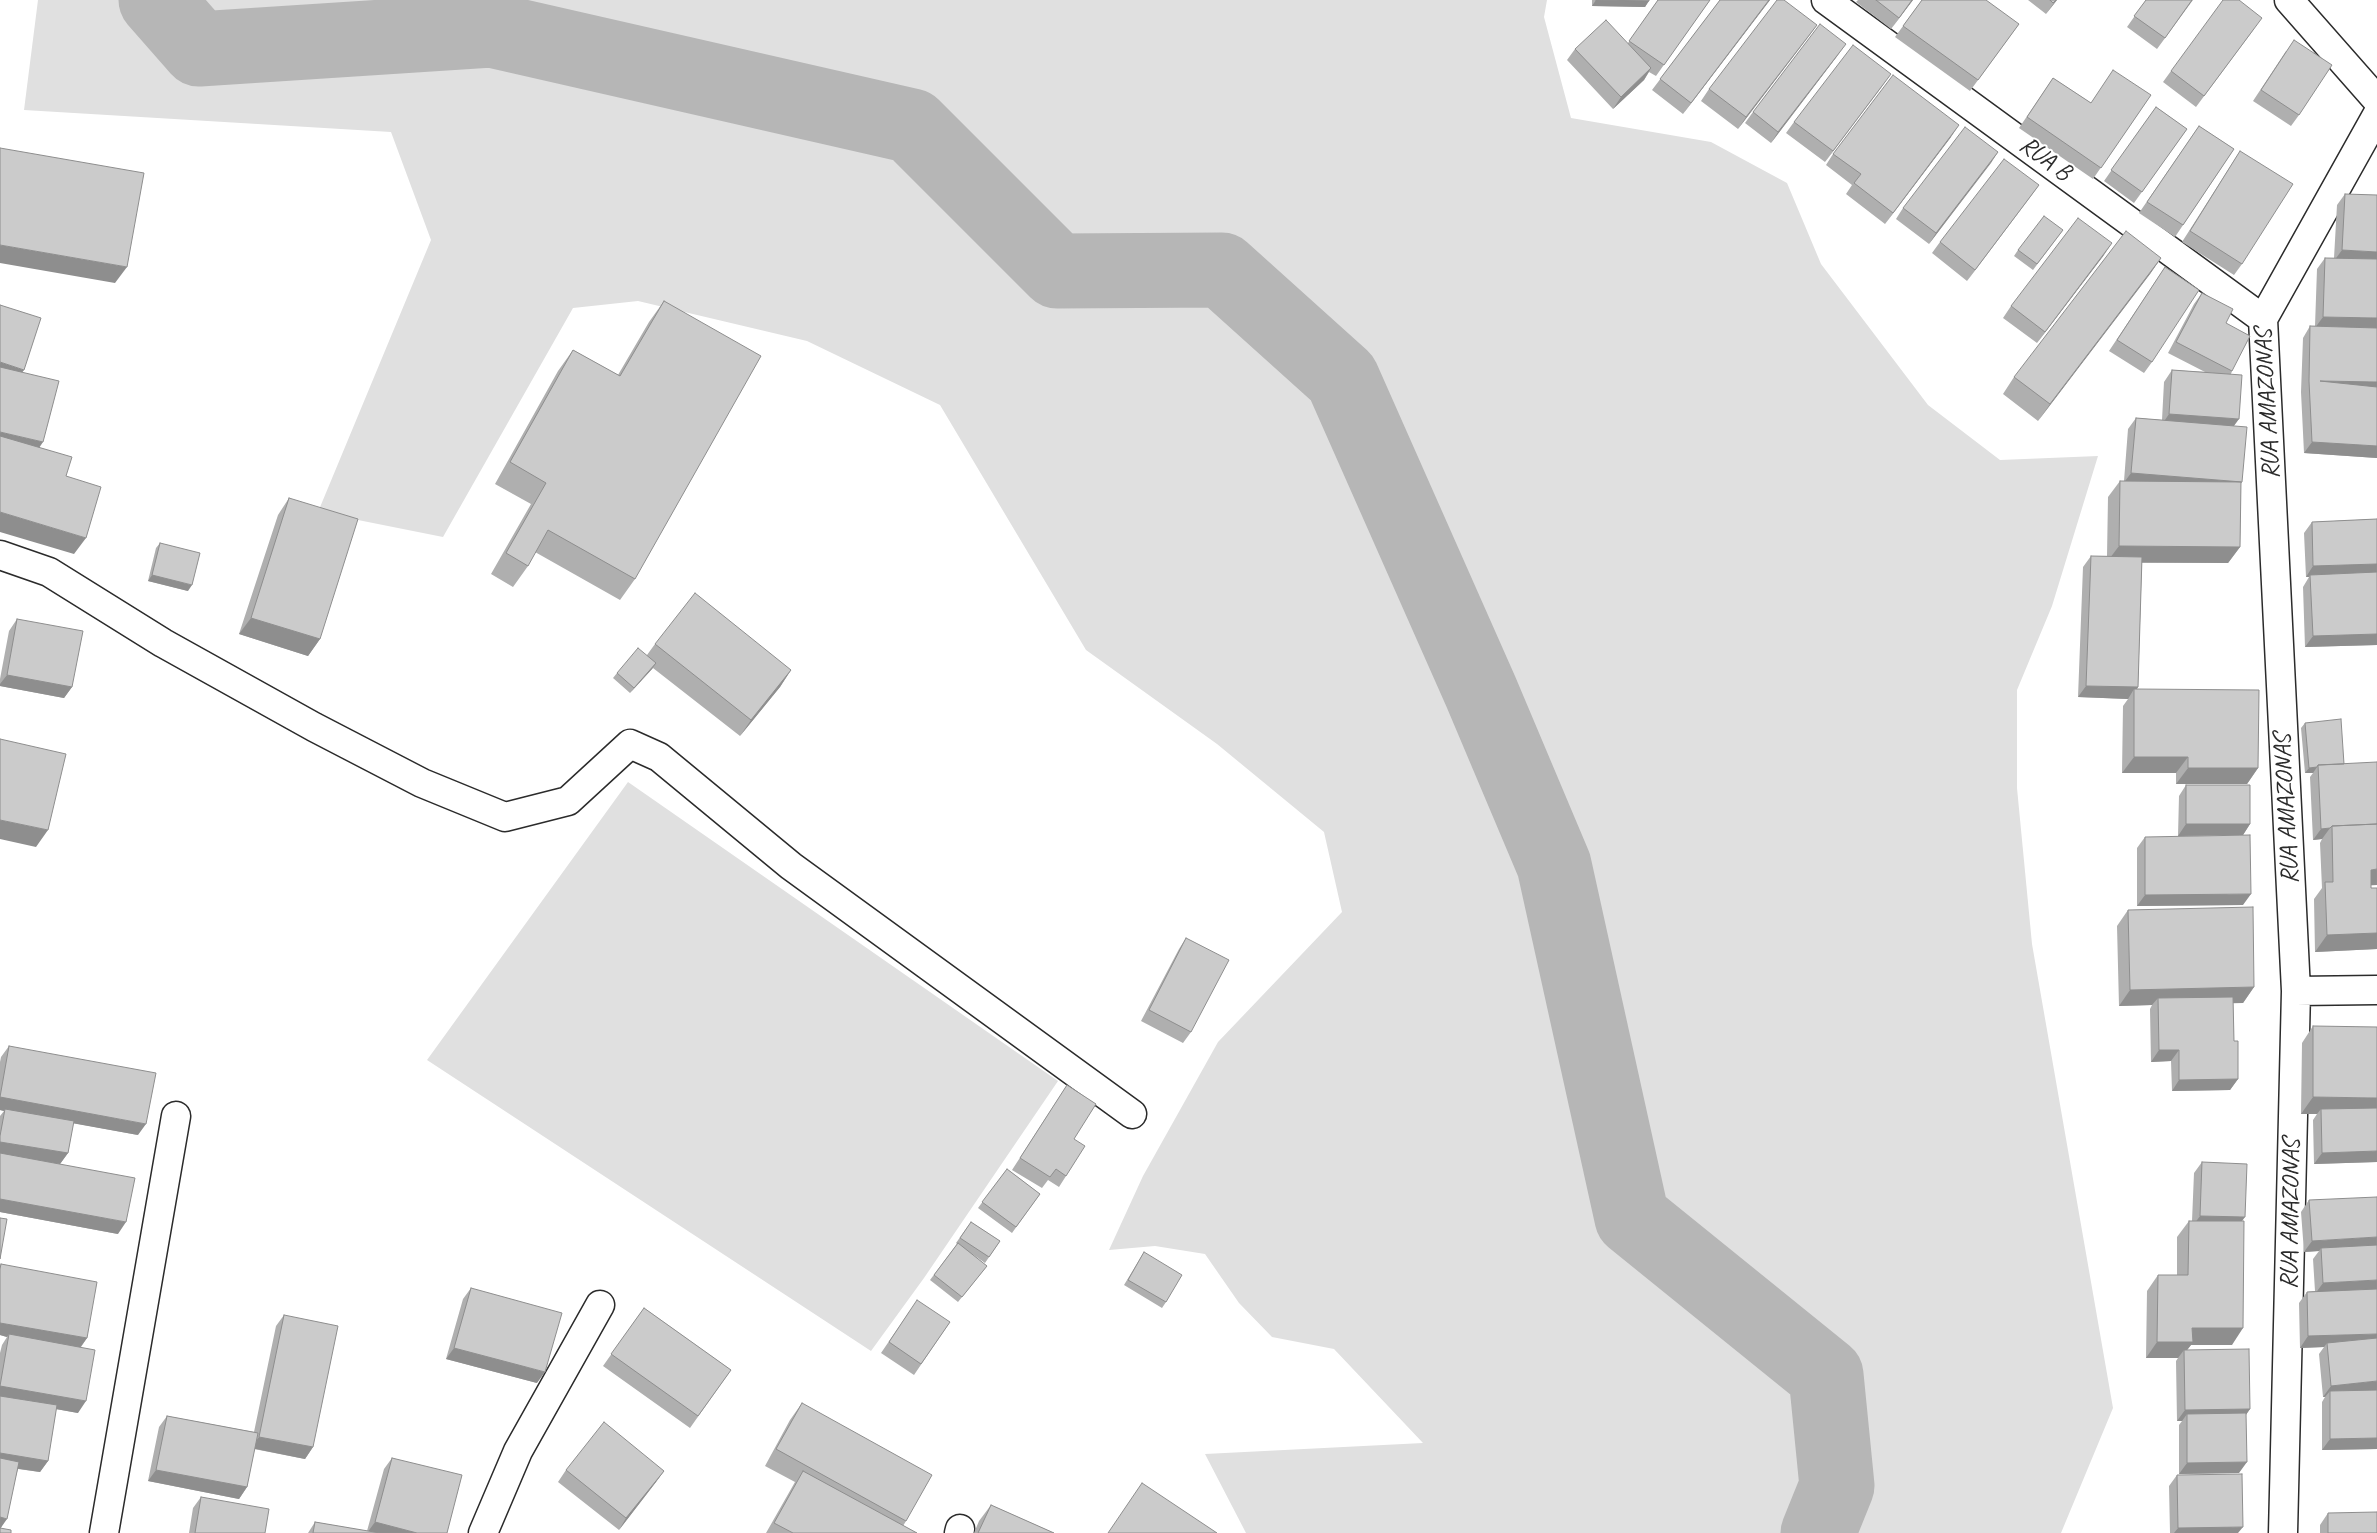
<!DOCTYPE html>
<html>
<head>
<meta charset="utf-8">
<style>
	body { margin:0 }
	canvas { display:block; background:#fff }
</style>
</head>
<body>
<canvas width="2377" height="1533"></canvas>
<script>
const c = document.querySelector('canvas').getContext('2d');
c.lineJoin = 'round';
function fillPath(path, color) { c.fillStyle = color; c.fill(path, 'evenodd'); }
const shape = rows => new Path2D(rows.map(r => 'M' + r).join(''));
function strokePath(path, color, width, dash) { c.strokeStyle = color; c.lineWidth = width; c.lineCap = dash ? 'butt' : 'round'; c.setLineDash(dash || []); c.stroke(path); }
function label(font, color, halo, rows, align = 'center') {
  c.font = font + ' Caveat,sans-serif'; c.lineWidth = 4; c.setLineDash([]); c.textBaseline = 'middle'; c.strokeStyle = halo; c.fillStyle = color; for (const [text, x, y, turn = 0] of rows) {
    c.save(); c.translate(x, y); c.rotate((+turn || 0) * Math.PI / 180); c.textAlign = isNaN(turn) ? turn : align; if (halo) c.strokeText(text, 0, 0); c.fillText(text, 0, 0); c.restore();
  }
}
const green = shape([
	[38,0,1547,0,1544,17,1571,118,1711,142,1787,183,1821,264,1928,405,2000,460,2098,456,2052,606,2017,690,2017,788,2032,944,2113,1408,2061,1533,1246,1533,1205,1454,1423,1443,1334,1349,1272,1337,1239,1303,1205,1254,1155,1246,1109,1250,1143,1176,1218,1042,1342,912,1324,832,1217,744,1086,650,940,405,807,341,638,301,573,308,443,537,318,512,431,240,391,132,24,110],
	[628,782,1058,1081,924,1278,871,1351,427,1060]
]);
const river = shape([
	[156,0,199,49,491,30,912,126,1057,271,1222,270,1342,378,1481,692,1554,865,1632,1218,1826,1375,1837,1486,1818,1533]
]);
const street = shape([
	[1826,0,2263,319],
	[2289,0,2377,100],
	[0,555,49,572,163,643,314,727,422,783,505,817,568,801,630,744,659,757,791,866,1132,1114],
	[2296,991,2377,990],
	[104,1533,176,1116],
	[483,1533,518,1451,600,1305],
	[959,1533,960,1529],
	[2283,1533,2296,991,2263,319,2377,115]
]);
const wall = shape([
	[1592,0,1649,0,1645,7,1592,6],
	[1658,0,1710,0,1656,76,1649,72,1644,80,1613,109,1567,60,1575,49,1628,43],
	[1720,0,1770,0,1683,114,1652,90],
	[1858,0,1913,0,1891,29,1856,2],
	[1922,0,2019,24,1970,91,1895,37],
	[2028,0,2057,0,2046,14],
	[2146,0,2193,0,2157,49,2127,27],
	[1817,25,1738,129,1701,101,1709,89],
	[2254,29,2196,107,2163,82,2171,71],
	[2286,51,2299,115,2291,126,2253,101],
	[1838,55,1771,143,1745,123,1753,112],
	[2053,78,2091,103,2151,95,2093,179,2019,128],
	[1883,85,1825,162,1786,133,1794,122],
	[2156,107,2187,129,2134,203,2104,181],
	[2199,126,2234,149,2175,237,2139,213],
	[1951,137,1885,224,1846,194,1852,185,1826,165,1833,154],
	[2240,151,2242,264,2234,275,2182,242],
	[1998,152,1929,244,1896,219,1903,208],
	[2039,185,1967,281,1932,253,1940,242],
	[2345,194,2377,458,2304,453,2301,392,2303,338,2310,326,2315,326,2317,269,2325,258,2334,258,2337,205],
	[2063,230,2033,270,2014,256,2018,250],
	[2104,255,2037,343,2003,318,2011,306],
	[2161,258,2150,274,2038,421,2003,394,2014,377],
	[2165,267,2152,362,2144,373,2109,351],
	[2202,293,2226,323,2232,371,2231,374,2234,426,2241,484,2240,547,2228,563,2142,563,2138,687,2137,689,2258,768,2247,784,2176,784,2176,773,2122,773,2123,706,2128,699,2078,697,2083,567,2091,556,2107,556,2108,497,2120,481,2124,481,2128,429,2136,418,2162,420,2164,382,2172,370,2205,372,2168,353,2194,304],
	[664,301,635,579,620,600,535,552,528,566,513,587,491,574,531,504,495,484,558,371,573,350,618,375,649,322],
	[289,498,320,639,308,656,239,634,278,515],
	[2377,519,2377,645,2305,647,2303,587,2309,577,2306,577,2304,533,2312,522],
	[160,543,188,591,148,581,156,548],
	[17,619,72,687,64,698,0,686,0,679,9,631],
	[655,644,791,670,780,687,740,736,653,668,630,693,613,678,617,673,647,655],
	[2305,723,2344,764,2371,888,2377,888,2377,949,2315,952,2314,899,2322,888,2320,843,2322,839,2313,840,2310,777,2313,773,2305,773,2301,728],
	[2186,785,2250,824,2243,835,2178,836,2179,796],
	[2145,837,2243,905,2137,906,2137,848],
	[2128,910,2254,987,2243,1003,2233,1003,2234,1041,2238,1079,2230,1090,2172,1091,2171,1061,2151,1062,2150,1009,2152,1005,2119,1006,2117,926],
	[1186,938,1191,1032,1183,1043,1141,1021,1179,949],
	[2313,1026,2377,1162,2314,1164,2313,1120,2317,1114,2301,1114,2302,1043],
	[9,1046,138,1135,73,1123,68,1153,60,1164,118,1234,0,1212,0,1116,4,1111,0,1110,0,1062,1,1057],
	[1067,1085,1074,1139,1066,1176,1059,1187,1048,1180,1042,1188,1012,1170],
	[2202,1162,2242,1221,2232,1345,2191,1345,2187,1350,2250,1409,2246,1415,2239,1473,2179,1474,2179,1425,2182,1421,2177,1421,2176,1361,2178,1358,2146,1358,2147,1291,2158,1275,2177,1275,2177,1237,2189,1221,2192,1221,2194,1173],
	[1007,1169,1040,1194,1012,1233,978,1208],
	[2309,1200,2377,1449,2322,1450,2322,1402,2325,1397,2323,1397,2319,1354,2324,1347,2300,1348,2299,1303,2307,1292,2315,1291,2313,1259,2319,1251,2304,1252,2301,1212],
	[971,1222,1000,1241,985,1263,971,1253,987,1266,958,1302,930,1280,957,1244,956,1243],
	[1144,1252,1166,1302,1162,1308,1124,1285],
	[1,1264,87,1338,81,1347,78,1413,56,1409,48,1461,40,1472,18,1469,1,1528,0,1533,0,1353,2,1345,7,1337,0,1335,0,1265],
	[471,1288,537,1383,446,1359,463,1299],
	[644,1308,731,1370,690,1428,603,1366],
	[909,1312,950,1322,914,1375,881,1353],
	[284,1315,313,1447,305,1459,254,1449,247,1487,239,1499,148,1481,159,1427,167,1416,254,1432,276,1326],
	[802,1403,906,1521,903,1526,917,1533,766,1533,795,1482,765,1466,790,1420],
	[392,1458,447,1533,308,1533,315,1522,367,1531,384,1469],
	[566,1470,664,1471,656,1482,619,1530,558,1482],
	[2177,1475,2238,1533,2170,1533,2169,1486],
	[201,1497,265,1533,189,1533,193,1508],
	[991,1505,1054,1533,974,1533,979,1521],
	[2328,1513,2377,1533,2320,1533,2320,1525]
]);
const shadedWall = shape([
	[1596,0,1649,1,1645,7,1592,6],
	[1769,0,1770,0,1683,114,1691,103],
	[1912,0,1913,0,1891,29,1899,18],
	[2056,0,2057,0,2046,14],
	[1817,25,1809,36,1738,129,1746,117],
	[1846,44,1838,55,1771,143,1778,132],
	[1651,68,1644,80,1613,109,1621,97],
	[1891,74,1883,85,1825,162,1833,151],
	[1959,125,1951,137,1885,224,1893,213],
	[1998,152,1991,163,1929,244,1936,233],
	[2039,185,2031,196,1967,281,1975,270],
	[2112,243,2104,255,2037,343,2045,332],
	[0,245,127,267,115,283,0,263],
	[2342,250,2377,252,2377,264,2334,261],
	[2161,258,2150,274,2038,421,2050,404],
	[2323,317,2377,318,2377,330,2315,328],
	[0,362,24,370,16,381,0,376],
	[2320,381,2377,382,2377,394],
	[2169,414,2239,419,2231,430,2161,426],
	[0,432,43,442,35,454,0,445],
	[2312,442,2377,446,2377,458,2304,453],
	[2131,473,2242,482,2234,493,2123,484],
	[0,512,86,538,74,554,0,532],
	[2119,546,2240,547,2228,563,2107,562],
	[2377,564,2377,575,2310,575,2309,577,2306,577,2313,566],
	[152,575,192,585,188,591,148,581],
	[251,618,320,639,308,656,239,634],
	[2377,634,2377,645,2305,647,2313,636],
	[656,663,652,669,630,693,634,688],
	[791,670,780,687,740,736,751,720],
	[7,675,72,687,64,698,0,686,0,684],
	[2086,686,2138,687,2134,693,2134,689,2128,699,2078,697],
	[2134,757,2188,757,2176,773,2122,773],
	[2317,767,2313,773,2305,773,2309,768],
	[2188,768,2258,768,2247,784,2176,784],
	[0,820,48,830,36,847,0,839],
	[2186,824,2250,824,2243,835,2178,836],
	[2330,828,2322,839,2313,840,2321,829],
	[2377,869,2377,885,2359,886,2371,870],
	[2251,894,2243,905,2137,906,2145,895],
	[2377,933,2377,949,2315,952,2327,935],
	[2254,987,2243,1003,2158,1005,2158,998,2152,1005,2119,1006,2130,990],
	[2159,1050,2179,1050,2171,1061,2151,1062],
	[2238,1079,2230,1090,2172,1091,2179,1080],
	[0,1097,146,1124,138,1135,5,1111,5,1109,4,1111,0,1110],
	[2313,1097,2377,1098,2377,1114,2321,1109,2317,1114,2301,1114],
	[0,1142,68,1153,60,1164,0,1154],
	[2377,1151,2377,1162,2314,1164,2322,1153],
	[0,1199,126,1222,118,1234,0,1212],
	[2200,1216,2245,1217,2237,1228,2192,1227],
	[2377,1237,2377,1248,2321,1248,2319,1251,2304,1252,2312,1241],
	[2377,1280,2377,1291,2315,1294,2323,1283],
	[0,1323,87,1338,79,1349,9,1334,7,1337,0,1335],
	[2192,1328,2243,1328,2232,1345,2191,1345,2184,1354,2184,1350,2178,1358,2146,1358,2157,1342],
	[2377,1334,2377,1345,2327,1343,2324,1347,2300,1348,2308,1336],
	[454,1348,545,1372,537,1383,446,1359],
	[2377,1381,2377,1392,2330,1391,2325,1397,2323,1397,2331,1386],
	[0,1386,86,1401,78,1413,0,1399],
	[2250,1409,2242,1420,2187,1414,2182,1421,2177,1421,2185,1410],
	[259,1437,313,1447,305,1459,251,1448],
	[2377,1438,2377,1449,2322,1450,2330,1439],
	[0,1453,48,1461,40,1472,0,1466],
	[2247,1462,2239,1473,2179,1474,2187,1463],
	[156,1470,247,1487,239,1499,148,1481],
	[664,1471,656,1482,619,1530,626,1518],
	[0,1517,7,1519,0,1529],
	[375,1522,417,1533,367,1533],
	[2243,1527,2238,1533,2174,1533,2178,1528]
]);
const building = shape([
	[1596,0,1649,0,1649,1,1596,0],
	[1658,0,1710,0,1664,65,1629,41,1658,0],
	[1720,0,1769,0,1691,103,1660,79,1720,0],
	[1777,0,1784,0,1817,25,1746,117,1709,89,1777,0],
	[1876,0,1912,0,1899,18,1876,0],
	[1922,0,1986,0,2019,24,1978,80,1903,26,1922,0],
	[2050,0,2056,0,2053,3,2050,0],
	[2146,0,2192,0,2165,38,2134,16,2146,0],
	[2223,0,2239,0,2262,18,2204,96,2171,71,2223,0],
	[1606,20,1651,68,1621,97,1575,49,1606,20],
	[1820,24,1846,44,1778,132,1753,112,1820,24],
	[2294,40,2332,65,2299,115,2261,90,2294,40],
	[1853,45,1891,74,1833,151,1794,122,1853,45],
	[2113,70,2151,95,2101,168,2027,117,2053,78,2091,103,2113,70],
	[1893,75,1959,125,1893,213,1854,183,1861,174,1833,154,1893,75],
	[2156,107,2187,129,2142,192,2111,170,2156,107],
	[2199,126,2234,149,2183,225,2147,202,2199,126],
	[1965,127,1998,152,1936,233,1903,208,1965,127],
	[0,148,144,173,127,267,0,245,0,148],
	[2240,151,2293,184,2242,264,2190,231,2240,151],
	[2004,159,2039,185,1975,270,1940,242,2004,159],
	[2345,194,2377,195,2377,252,2342,250,2345,194],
	[2044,216,2063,230,2037,264,2018,250,2044,216],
	[2078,218,2112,243,2045,332,2011,306,2078,218],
	[2126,231,2161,258,2050,404,2014,377,2126,231],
	[2325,258,2377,259,2377,318,2323,317,2325,258],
	[2165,267,2199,290,2152,362,2117,340,2165,267],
	[2202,293,2233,309,2226,323,2250,336,2232,371,2176,342,2202,293],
	[664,301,761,356,635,579,548,530,528,566,506,553,546,483,510,462,573,350,620,376,664,301],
	[0,305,41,318,24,370,0,362,0,305],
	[2310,326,2377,328,2377,382,2320,381,2377,387,2377,446,2312,442,2309,381,2310,326],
	[0,367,59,381,43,442,0,432,0,367],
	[2172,370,2242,375,2239,419,2169,414,2172,370],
	[2136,418,2247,427,2242,482,2131,473,2136,418],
	[0,436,72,457,66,476,101,487,86,538,0,512,0,436],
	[2120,481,2241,482,2240,547,2119,546,2120,481],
	[289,498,358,519,320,639,251,618,289,498],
	[2377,519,2377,564,2313,566,2312,522,2377,519],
	[160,543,200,553,192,585,152,575,160,543],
	[2091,556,2142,557,2138,687,2086,686,2091,556],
	[2377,572,2377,634,2313,636,2310,575,2377,572],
	[695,593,791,670,751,720,655,644,695,593],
	[17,619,83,631,72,687,7,675,17,619],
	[638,648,656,663,634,688,617,673,638,648],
	[2134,689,2259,690,2258,768,2188,768,2188,757,2134,757,2134,689],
	[2341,719,2344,764,2318,765,2317,767,2309,768,2305,723,2341,719],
	[0,739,66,754,48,830,0,820,0,739],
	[2377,762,2377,824,2332,826,2330,828,2321,829,2318,765,2377,762],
	[2186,785,2250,785,2250,824,2186,824,2186,785],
	[2377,824,2377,869,2371,870,2371,888,2377,888,2377,933,2327,935,2325,882,2333,882,2332,826,2377,824],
	[2250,835,2251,894,2145,895,2145,837,2250,835],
	[2253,907,2254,987,2130,990,2128,910,2253,907],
	[1186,938,1229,960,1191,1032,1149,1010,1186,938],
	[2233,997,2234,1041,2238,1041,2238,1079,2179,1080,2179,1050,2159,1050,2158,998,2233,997],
	[2313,1026,2377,1027,2377,1098,2313,1097,2313,1026],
	[9,1046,156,1073,146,1124,0,1097,9,1046],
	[1067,1085,1096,1104,1074,1139,1085,1146,1066,1176,1056,1169,1050,1177,1020,1158,1067,1085],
	[2377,1108,2377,1151,2322,1153,2321,1109,2377,1108],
	[5,1109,74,1121,68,1153,0,1142,0,1136,5,1109],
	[0,1153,135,1178,126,1222,0,1199,0,1153],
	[2202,1162,2247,1164,2245,1217,2200,1216,2202,1162],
	[1007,1169,1040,1194,1016,1227,982,1202,1007,1169],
	[2377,1197,2377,1237,2312,1241,2309,1200,2377,1197],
	[0,1218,7,1219,0,1259,0,1218],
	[2189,1221,2244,1221,2243,1328,2192,1328,2193,1342,2157,1342,2158,1275,2188,1275,2189,1221],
	[971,1222,1000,1241,989,1257,960,1238,971,1222],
	[958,1243,987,1266,962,1297,934,1275,958,1243],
	[2377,1245,2377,1280,2323,1283,2321,1248,2377,1245],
	[1144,1252,1182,1275,1166,1302,1128,1280,1144,1252],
	[1,1264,97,1282,87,1338,0,1323,0,1269,1,1264],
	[471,1288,562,1313,545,1372,454,1348,471,1288],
	[2377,1289,2377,1334,2308,1336,2307,1292,2377,1289],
	[917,1300,950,1322,921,1364,889,1342,917,1300],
	[644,1308,731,1370,698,1416,611,1354,644,1308],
	[284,1315,338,1326,313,1447,259,1437,284,1315],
	[9,1334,95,1350,86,1401,0,1386,9,1334],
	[2377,1338,2377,1381,2331,1386,2327,1343,2377,1338],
	[2249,1349,2250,1409,2185,1410,2184,1350,2249,1349],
	[2377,1390,2377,1438,2330,1439,2330,1391,2377,1390],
	[0,1396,57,1405,48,1461,0,1453,0,1396],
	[802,1403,932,1475,906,1521,776,1449,802,1403],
	[2246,1413,2247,1462,2187,1463,2187,1414,2246,1413],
	[167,1416,258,1433,247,1487,156,1470,167,1416],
	[604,1422,664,1471,626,1518,566,1470,604,1422],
	[0,1458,19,1462,7,1519,0,1517,0,1458],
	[392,1458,462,1475,447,1533,417,1533,375,1522,392,1458],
	[803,1471,917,1533,793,1533,774,1523,803,1471],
	[2242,1474,2243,1527,2178,1528,2177,1475,2242,1474],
	[1142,1483,1217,1533,1108,1533,1142,1483],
	[201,1497,269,1509,265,1533,195,1533,201,1497],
	[991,1505,1054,1533,978,1533,991,1505],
	[2377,1512,2377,1533,2328,1533,2328,1513,2377,1512],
	[315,1522,380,1533,313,1533,315,1522],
	[0,1528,11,1530,11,1533,0,1533,0,1528]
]);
const streetNames = [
	["RUA B",2045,159,36],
	["RUA AMAZONAS",2268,404,-93],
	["RUA AMAZONAS",2287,809,-93],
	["RUA AMAZONAS",2291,1214,-89]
];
fillPath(green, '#e0e0e0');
strokePath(river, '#b6b6b6', 75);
strokePath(street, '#2b2b2b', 31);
strokePath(street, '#fff', 28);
fillPath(wall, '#afafaf');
fillPath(shadedWall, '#8e8e8e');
fillPath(building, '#cbcbcb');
strokePath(building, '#8e8e8e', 1);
label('25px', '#2b2b2b', '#fff', streetNames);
</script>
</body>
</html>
